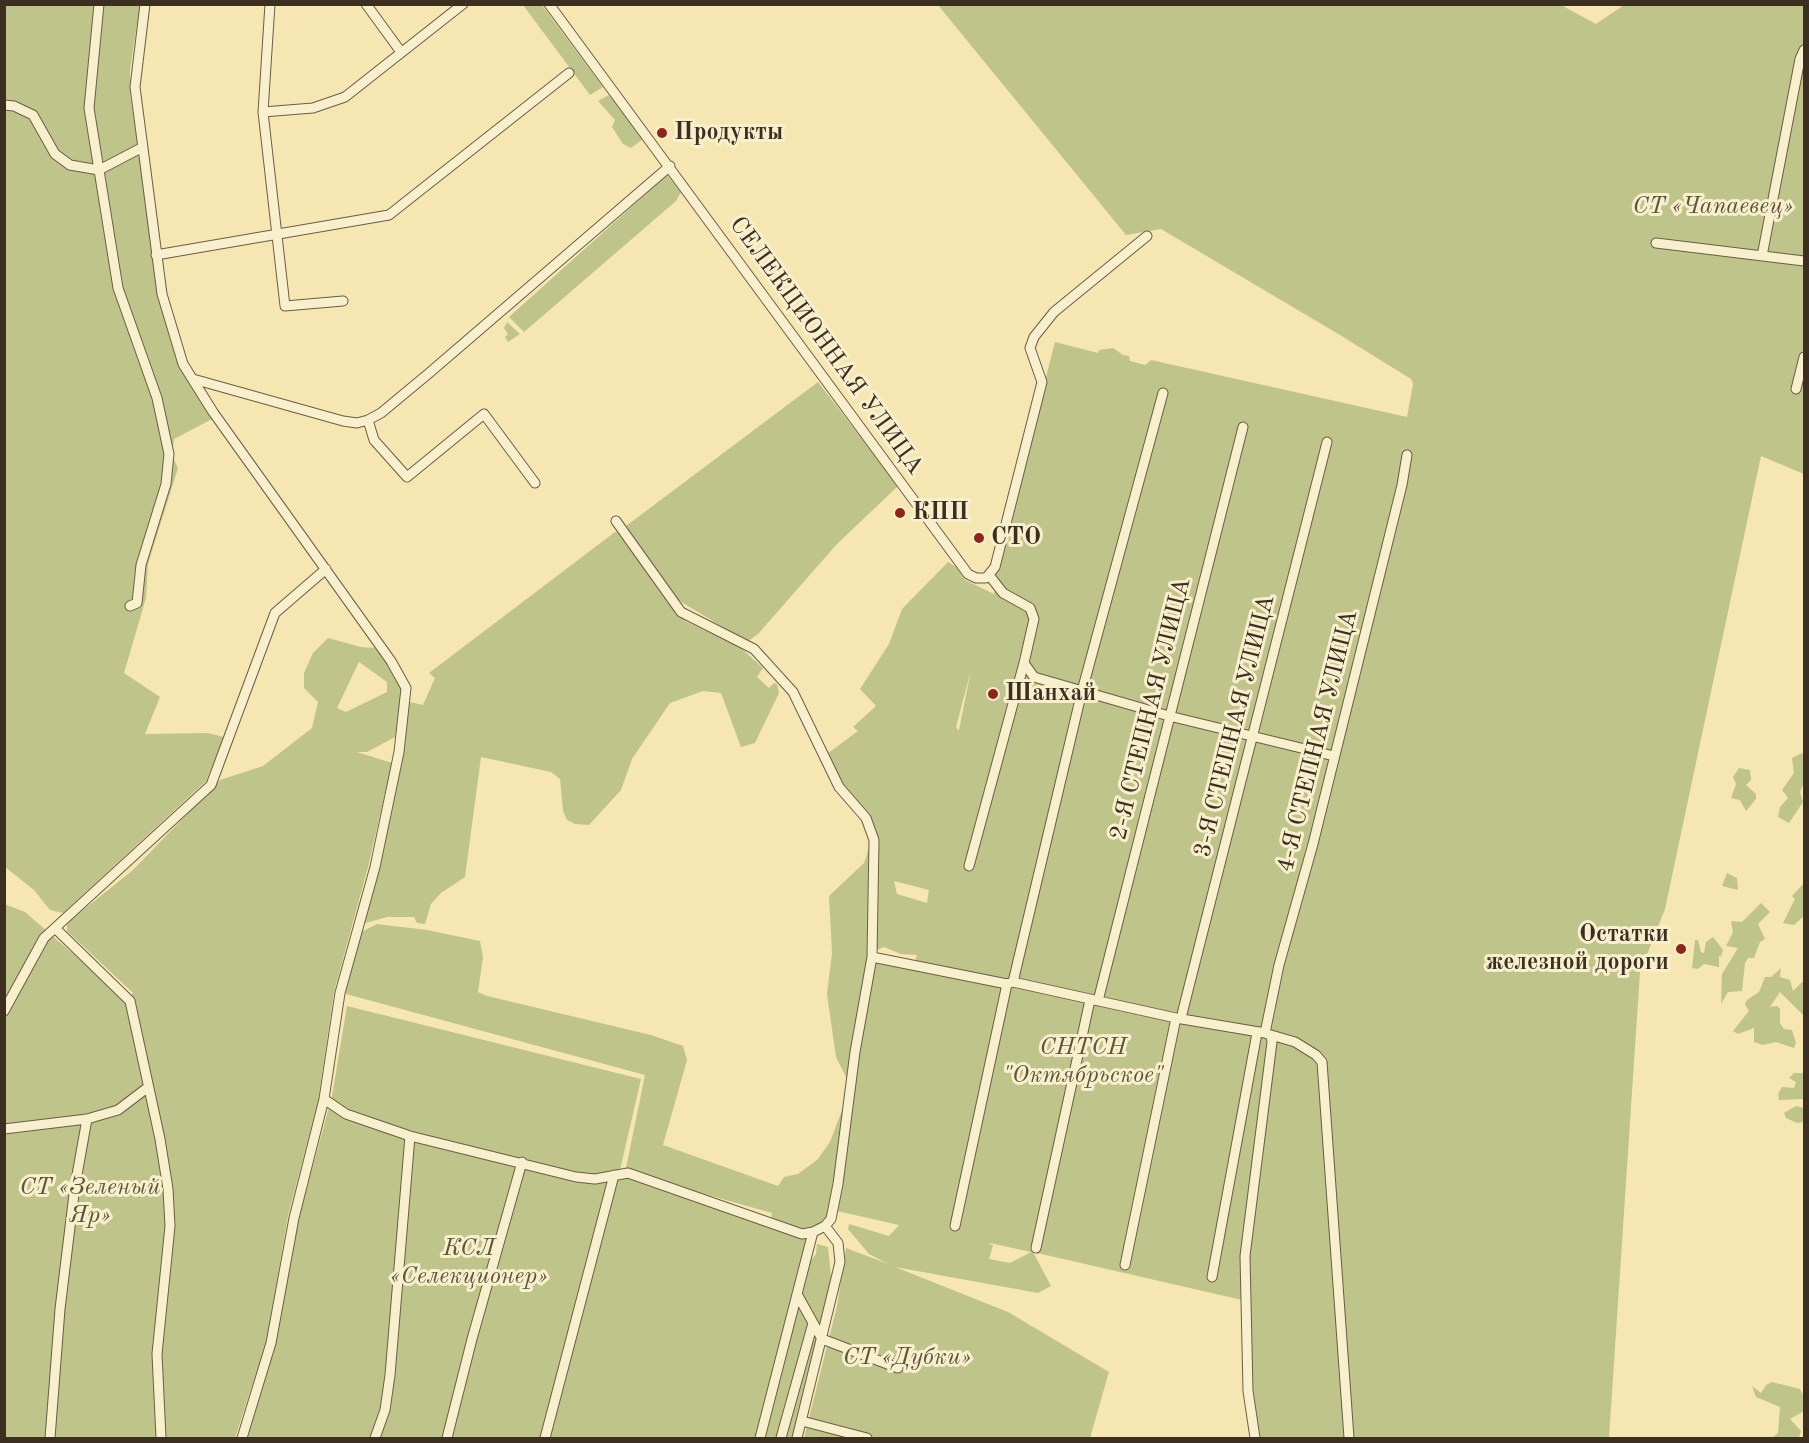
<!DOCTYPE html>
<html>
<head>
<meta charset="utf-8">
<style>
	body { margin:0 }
	#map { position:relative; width:1809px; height:1443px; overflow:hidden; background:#f5e6b2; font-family:"Old Standard TT",serif }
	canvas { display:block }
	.frame { position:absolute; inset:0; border:6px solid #3c2f22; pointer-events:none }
</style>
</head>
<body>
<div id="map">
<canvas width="1809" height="1443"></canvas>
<div class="frame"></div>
</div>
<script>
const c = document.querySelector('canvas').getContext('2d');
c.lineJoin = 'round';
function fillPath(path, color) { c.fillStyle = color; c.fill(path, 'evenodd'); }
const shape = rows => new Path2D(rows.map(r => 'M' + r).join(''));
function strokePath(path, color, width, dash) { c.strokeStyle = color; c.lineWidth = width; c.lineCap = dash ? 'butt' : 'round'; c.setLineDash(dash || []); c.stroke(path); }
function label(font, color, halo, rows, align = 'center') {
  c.font = font + ' "Old Standard TT",serif'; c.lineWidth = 6; c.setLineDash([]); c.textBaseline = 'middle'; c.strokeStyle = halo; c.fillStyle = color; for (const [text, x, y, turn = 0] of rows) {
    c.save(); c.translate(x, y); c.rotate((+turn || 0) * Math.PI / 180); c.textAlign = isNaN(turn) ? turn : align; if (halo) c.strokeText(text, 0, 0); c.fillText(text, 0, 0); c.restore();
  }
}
const green = shape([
	[1559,4,1596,24,1624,5,1804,5,1804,474,1761,456,1665,909,1640,972,1609,1438,1252,1438,1242,1300,1033,1252,1051,1286,1038,1293,895,1267,1008,1312,1109,1372,1090,1438,804,1438,837,1306,846,1248,888,1264,869,1254,848,1229,849,1224,889,1236,899,1225,837,1211,874,955,915,961,917,955,901,954,884,947,874,951,876,840,841,786,827,754,858,731,853,727,876,706,860,689,889,644,902,609,948,562,956,567,965,580,994,594,997,568,1055,342,1098,353,1099,350,1113,348,1123,355,1129,356,1130,361,1145,365,1151,360,1407,417,1413,384,1411,379,1340,335,1161,229,1126,235,938,5],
	[971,670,959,730,959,731,956,727],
	[894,881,929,890,927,903,897,894],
	[989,1244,990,1243,1031,1252,1010,1263,989,1259,993,1245],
	[4,5,140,5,130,70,130,94,157,276,168,332,183,367,214,418,174,439,172,456,178,468,148,564,146,598,124,673,160,697,145,734,208,733,224,737,206,781,63,913,50,910,34,890,5,867],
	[523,5,542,5,603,87,590,95],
	[609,95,643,139,631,148,623,144,612,127,615,120,598,101],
	[667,175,681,192,676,201,524,332,509,317],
	[507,322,520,334,508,342,505,337,508,334,504,328],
	[818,382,898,486,837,544,758,634,747,642,675,598,626,526],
	[615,532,619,532,685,621,741,648,763,668,757,677,769,688,774,683,777,684,779,693,755,743,741,747,721,693,703,691,670,703,632,759,621,790,589,825,575,824,567,820,563,811,560,779,551,772,481,757,465,877,441,893,431,904,425,924,417,923,414,917,387,917,362,924,406,710,410,702,423,705,435,678,429,673],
	[328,638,361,647,377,648,402,688,395,737,367,752,357,752,392,763,368,867,334,992,318,1101,288,1216,266,1343,235,1438,5,1438,4,904,25,912,126,1000,133,993,67,931,67,923,133,870,220,780,263,766,312,728,318,702,304,688,304,673,313,653],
	[359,662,387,682,387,692,346,712,337,708],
	[1802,753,1804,756,1804,782,1800,792,1803,802,1789,823,1778,817,1780,807,1788,798,1782,790,1794,773,1792,758],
	[1739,768,1750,770,1751,780,1746,785,1756,794,1756,799,1746,811,1740,800,1731,798,1736,784,1733,777],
	[870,845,868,958,848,1081,836,1057,827,994,832,953,829,896,864,863],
	[1727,873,1737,878,1738,890,1722,886],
	[1804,883,1804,916,1794,925,1783,923,1795,899,1792,896],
	[1761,903,1770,912,1758,924,1765,939,1760,942,1754,958,1748,958,1745,963,1742,991,1728,992,1721,1004,1722,974,1738,948,1726,946,1733,932,1731,921,1742,922],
	[377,924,427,930,480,941,483,957,478,992,487,996,651,1035,683,1046,687,1060,663,1145,778,1186,784,1177,798,1174,817,1160,830,1142,844,1105,835,1184,827,1218,813,1229,803,1230,771,1220,772,1213,658,1181,657,1188,808,1237,761,1438,247,1438,264,1382,301,1210,332,1096,347,1006,641,1079,620,1170,625,1173,645,1075,346,994,345,989,361,932],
	[1713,937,1723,950,1721,957,1719,956,1719,967,1704,964,1698,969,1692,968,1695,940,1698,940,1701,952,1704,953,1706,942],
	[1781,968,1780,977,1790,980,1793,991,1802,982,1804,983,1804,1016,1780,992,1770,1007,1777,1006,1780,1009,1780,1023,1784,1029,1792,1030,1796,1043,1794,1048,1776,1042,1763,1045,1754,1042,1754,1028,1738,1034,1733,1031,1749,1011,1745,1004,1747,1000,1759,992,1765,977,1771,977],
	[1794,1073,1804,1073,1804,1099,1779,1100,1778,1094,1782,1087,1794,1088,1796,1082,1789,1078],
	[1796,1106,1804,1108,1804,1122,1797,1123,1786,1118,1784,1113],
	[817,1244,828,1247,832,1287,794,1438,765,1438,809,1263,816,1254],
	[1772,1382,1800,1389,1803,1395,1804,1411,1790,1419,1801,1431,1799,1438,1772,1438,1778,1433,1780,1407,1756,1397,1752,1386,1761,1393,1766,1385]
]);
const street = shape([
	[99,4,89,108,118,288,157,398,169,454,166,484,141,565,137,603,130,606],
	[145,4,135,87,162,294,183,364,213,412,391,661,406,688,399,752,375,867,340,993,324,1099,346,1114,410,1136,576,1177,595,1179,628,1173,802,1234,813,1232,825,1226,831,1219,838,1184,855,1052,872,957,874,840,866,818,839,787,793,692,754,649,681,612,616,521],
	[270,4,263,112,285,306,343,301],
	[366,4,401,52],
	[549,4,968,574,976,578,986,578,995,567,1042,382,1030,348,1034,337,1054,312,1147,236],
	[4,105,14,106,33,115,55,154,70,165,99,170,143,147],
	[263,112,313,108,345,97,463,4],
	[1656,243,1804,261],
	[156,255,389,215,569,73],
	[1762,256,1800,59,1804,50],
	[193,379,343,421,357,423,368,420,381,413,428,374,670,166],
	[1796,389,1804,357],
	[368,420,374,440,407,477,484,414,535,483],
	[1024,663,1034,677,1169,716,1334,756],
	[969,866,1024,663,1034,619,1030,608,1003,593,989,575],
	[56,929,130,1001,160,1139,168,1189,170,1226,157,1354,161,1438],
	[872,957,1007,984,1013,982,1176,1018,1265,1033,1279,965,1313,844,1402,485,1407,455],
	[1013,982,1082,691,1163,393],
	[1098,1001,1243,427],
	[4,1011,44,938,211,785,275,613,326,569],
	[1181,1018,1327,442],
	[1271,1035,1295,1042,1316,1055,1322,1062,1349,1438],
	[4,1129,87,1119,118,1110,147,1088],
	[955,1226,1007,984],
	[1036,1248,1090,1000],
	[1125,1265,1176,1018],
	[1212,1277,1257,1033],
	[797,1294,822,1339,898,1368],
	[802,1421,867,1438],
	[50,1438,60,1309,75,1186,87,1119],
	[242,1438,271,1343,294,1218,324,1099],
	[375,1438,385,1410,390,1375,410,1136],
	[447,1438,472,1339,522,1162],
	[545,1438,614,1175],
	[760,1438,813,1232],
	[781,1438,813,1323],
	[797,1438,840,1262,838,1243,825,1226],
	[1255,1438,1248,1391,1245,1256,1272,1042,1271,1035,1267,1034]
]);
const markers = [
	[662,133,6,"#8f2418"],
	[900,513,6,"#8f2418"],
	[979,538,6,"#8f2418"],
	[993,694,6,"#8f2418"],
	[1681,949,6,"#8f2418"]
];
const poiNames = [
	["Продукты",674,133],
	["КПП",912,513],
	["СТО",991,538],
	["Шанхай",1005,694],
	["Остатки",1669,935,"right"],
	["железной дороги",1669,963,"right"]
];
const parkNames = [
	["СТ «Чапаевец»",1713,207],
	["СНТСН",1083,1048],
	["\"Октябрьское\"",1083,1076],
	["СТ «Зеленый",90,1188],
	["Яр»",90,1216],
	["КСЛ",469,1249],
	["«Селекционер»",469,1277],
	["СТ «Дубки»",907,1358]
];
const streetNames = [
	["СЕЛЕКЦИОННАЯ УЛИЦА",826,346,54],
	["2-Я СТЕПНАЯ УЛИЦА",1151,709,-76],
	["3-Я СТЕПНАЯ УЛИЦА",1235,726,-76],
	["4-Я СТЕПНАЯ УЛИЦА",1318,741,-76]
];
fillPath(green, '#bfc48a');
strokePath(street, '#6a5d46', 11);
strokePath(street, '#f8efcd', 9);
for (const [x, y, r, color] of markers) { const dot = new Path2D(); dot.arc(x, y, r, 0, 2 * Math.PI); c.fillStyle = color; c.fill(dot); strokePath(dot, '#f8efcd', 2); }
label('bold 24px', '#3c2f22', '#f8efcd', poiNames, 'left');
label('italic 24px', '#5d543c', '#f8efcd', parkNames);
label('24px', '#3c2f22', '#f8efcd', streetNames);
</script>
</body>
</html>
